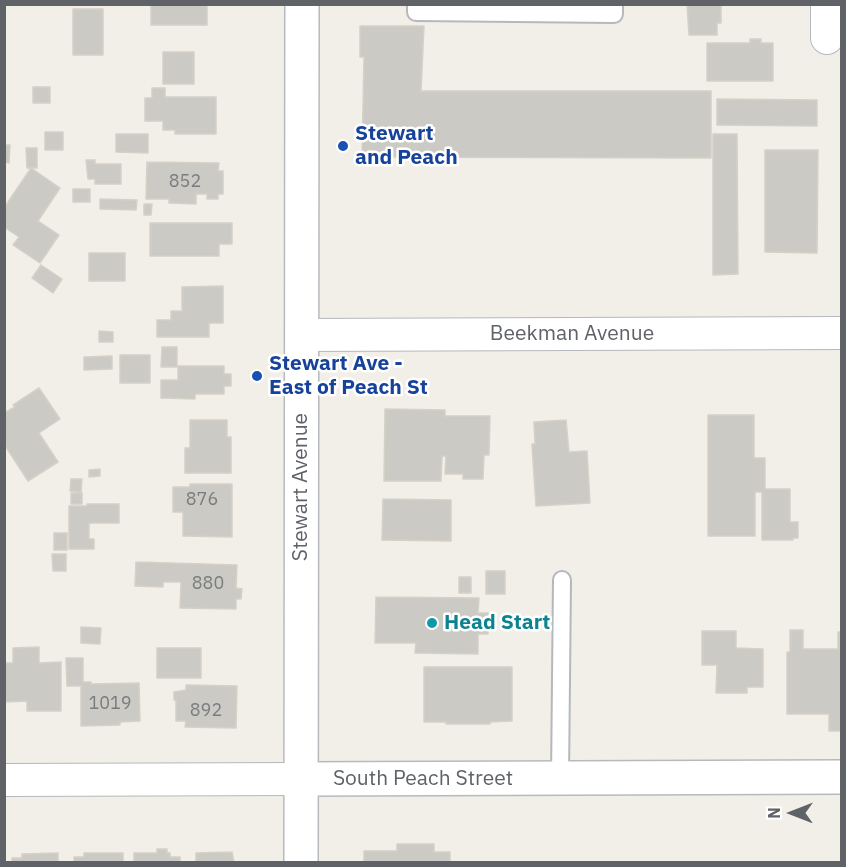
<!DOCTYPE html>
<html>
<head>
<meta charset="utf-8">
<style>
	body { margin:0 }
	#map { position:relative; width:846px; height:867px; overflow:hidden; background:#f1efe8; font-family:"IBM Plex Sans",sans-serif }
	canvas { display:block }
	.frame { position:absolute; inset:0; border:6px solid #5f6368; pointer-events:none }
	.north { position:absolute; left:762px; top:783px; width:60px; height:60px; -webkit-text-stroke:4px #fff; paint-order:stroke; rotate:270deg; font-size:16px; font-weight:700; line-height:24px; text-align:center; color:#5f6368 }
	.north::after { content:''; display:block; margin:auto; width:21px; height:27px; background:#5f6368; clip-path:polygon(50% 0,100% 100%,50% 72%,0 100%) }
</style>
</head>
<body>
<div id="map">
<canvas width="846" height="867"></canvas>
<div class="frame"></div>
<div class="north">N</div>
</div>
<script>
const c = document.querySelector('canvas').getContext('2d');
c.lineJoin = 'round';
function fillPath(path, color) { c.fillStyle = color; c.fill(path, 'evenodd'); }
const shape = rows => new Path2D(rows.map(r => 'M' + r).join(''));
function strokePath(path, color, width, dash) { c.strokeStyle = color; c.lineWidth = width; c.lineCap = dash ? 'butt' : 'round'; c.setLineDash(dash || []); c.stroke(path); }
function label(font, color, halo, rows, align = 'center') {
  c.font = font + ' "IBM Plex Sans",sans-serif'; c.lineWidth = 5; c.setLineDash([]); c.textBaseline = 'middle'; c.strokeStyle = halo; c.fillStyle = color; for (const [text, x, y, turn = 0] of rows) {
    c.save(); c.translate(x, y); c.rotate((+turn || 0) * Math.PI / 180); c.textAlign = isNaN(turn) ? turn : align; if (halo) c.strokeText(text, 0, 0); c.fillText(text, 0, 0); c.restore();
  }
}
const building = shape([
	[151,4,207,4,207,25,151,25,151,4],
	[687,4,721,4,721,23,717,23,717,35,689,35,687,4],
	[73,9,103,9,103,55,73,55,73,9],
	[360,26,424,26,421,91,711,91,711,158,362,157,364,57,360,57,360,26],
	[750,39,761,39,761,43,773,43,773,81,707,81,707,43,750,43,750,39],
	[163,52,194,52,194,84,163,84,163,52],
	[33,87,50,87,50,103,33,103,33,87],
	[152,88,165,88,165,97,216,97,216,134,175,134,175,130,163,130,163,121,145,121,145,98,152,98,152,88],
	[717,99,817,100,817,126,717,125,717,99],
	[45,132,63,132,63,150,45,150,45,132],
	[116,134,148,134,148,153,116,152,116,134],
	[713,134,737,134,738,274,713,275,713,134],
	[4,145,10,145,9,163,4,162,4,145],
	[26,148,37,148,37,168,27,168,26,148],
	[765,150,818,150,817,253,765,252,765,150],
	[86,160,95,160,95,164,121,164,121,184,95,184,95,179,88,179,86,160],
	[147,162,219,163,218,171,223,171,223,194,218,194,218,199,207,199,207,194,196,194,196,204,169,203,169,199,146,199,147,162],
	[31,168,60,188,38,221,59,235,40,263,13,245,19,237,4,227,4,208,31,168],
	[73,189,90,189,90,202,73,202,73,189],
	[100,199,137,200,136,210,100,209,100,199],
	[144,204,152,204,151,215,144,215,144,204],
	[150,223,232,223,232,244,219,244,219,256,150,256,150,223],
	[89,253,125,253,125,281,89,281,89,253],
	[41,265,62,279,53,293,32,278,41,265],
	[223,286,223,323,209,323,209,337,157,337,157,320,171,320,171,311,182,311,182,287,223,286],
	[99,331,113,332,113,342,99,342,99,331],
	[162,347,177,347,177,367,161,367,162,347],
	[120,355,150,355,150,383,120,383,120,355],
	[112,356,112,369,84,370,84,357,112,356],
	[178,366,224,366,224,374,231,374,231,386,224,386,224,394,195,394,195,399,161,398,161,380,178,380,178,366],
	[39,388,60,419,39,433,58,462,28,481,4,444,4,413,15,407,13,405,39,388],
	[385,409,445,410,445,416,490,416,489,455,484,455,483,479,463,479,463,474,445,474,446,456,442,456,441,481,384,481,385,409],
	[708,415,754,415,754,458,765,458,765,489,790,489,790,522,798,522,798,538,793,538,793,540,762,540,762,492,755,492,755,536,708,536,708,415],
	[190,420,227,420,227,437,231,437,231,473,185,473,185,448,190,448,190,420],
	[566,420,569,452,587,451,590,503,536,506,532,446,532,444,535,444,534,422,566,420],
	[100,469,100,476,89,477,89,470,100,469],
	[71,479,82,479,81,492,70,491,71,479],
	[190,484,232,484,232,537,183,536,183,512,173,512,173,487,190,487,190,484],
	[71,493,82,493,82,504,71,504,71,493],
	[383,499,451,500,451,541,382,540,383,499],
	[87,504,119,504,119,523,89,523,89,539,94,539,94,549,69,549,69,506,87,506,87,504],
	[54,533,67,533,67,550,54,550,54,533],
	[52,554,66,554,66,571,53,571,52,554],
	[136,562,237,565,236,588,242,589,241,599,236,599,236,609,180,608,181,582,163,582,163,587,135,586,136,562],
	[486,571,505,571,505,594,486,594,486,571],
	[459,577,471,577,471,593,459,593,459,577],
	[376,597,479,598,478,613,489,613,488,634,478,634,478,654,415,653,416,643,375,643,376,597],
	[81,627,101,628,100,644,81,643,81,627],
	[790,630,803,630,803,649,838,649,838,632,842,632,842,731,829,731,829,714,787,714,787,652,790,652,790,630],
	[702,631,736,631,736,648,763,649,763,687,747,687,747,693,716,693,717,665,702,665,702,631],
	[39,647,39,663,61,662,61,711,27,711,27,701,4,702,4,663,13,663,13,648,39,647],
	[157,648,201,648,201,678,157,678,157,648],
	[66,658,83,658,83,682,91,682,91,684,139,683,140,721,120,722,120,725,81,726,81,686,67,686,66,658],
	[424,667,512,667,512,721,490,722,490,724,446,724,446,722,424,722,424,667],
	[186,685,237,686,236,728,185,727,186,721,176,721,176,700,174,700,174,692,186,690,186,685],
	[397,844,434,844,434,852,450,852,450,862,364,862,364,851,397,851,397,844],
	[157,849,167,849,167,853,170,853,170,857,180,857,180,862,134,862,134,853,157,853,157,849],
	[232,852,234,862,196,862,196,853,232,852],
	[58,853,58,862,12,862,12,858,22,858,22,854,58,853],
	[84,853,123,853,123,862,74,862,74,857,84,857,84,853]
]);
const lane = shape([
	[416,4,416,12,614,14,614,4],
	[560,778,562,580]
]);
const street = shape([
	[827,38,827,4],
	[302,335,842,333],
	[4,780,301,779]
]);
const secondary = shape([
	[301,779,842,777],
	[301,862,302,4]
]);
const markers = [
	[343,146,6,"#1a4fb4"],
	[257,376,6,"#1a4fb4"],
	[432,623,6,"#0f9aa8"]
];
const numberNames = [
	["852",185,182],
	["876",202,500],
	["880",208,584],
	["1019",110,704],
	["892",206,711]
];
const transitNames = [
	["Stewart",355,134],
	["and Peach",355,158],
	["Stewart Ave -",269,364],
	["East of Peach St",269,388]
];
const streetNames = [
	["Beekman Avenue",572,334],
	["Stewart Avenue",301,487,-90],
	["South Peach Street",423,779]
];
const cultureNames = [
	["Head Start",444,623]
];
fillPath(building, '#cccac5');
strokePath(building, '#d6d1c6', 1.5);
strokePath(lane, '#b5b8bc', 20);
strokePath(street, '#b5b8bc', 34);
strokePath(secondary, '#b6babf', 36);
strokePath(lane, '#fff', 16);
strokePath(street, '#fff', 32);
strokePath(secondary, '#fff', 33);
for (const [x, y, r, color] of markers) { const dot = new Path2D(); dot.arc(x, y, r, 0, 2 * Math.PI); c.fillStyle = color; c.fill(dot); strokePath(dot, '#fff', 2); }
label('18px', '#7a7d7f', null, numberNames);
label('bold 21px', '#164399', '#fff', transitNames, 'left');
label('21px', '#5f6368', '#fff', streetNames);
label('bold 21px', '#0d838f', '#fff', cultureNames, 'left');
</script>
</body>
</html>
